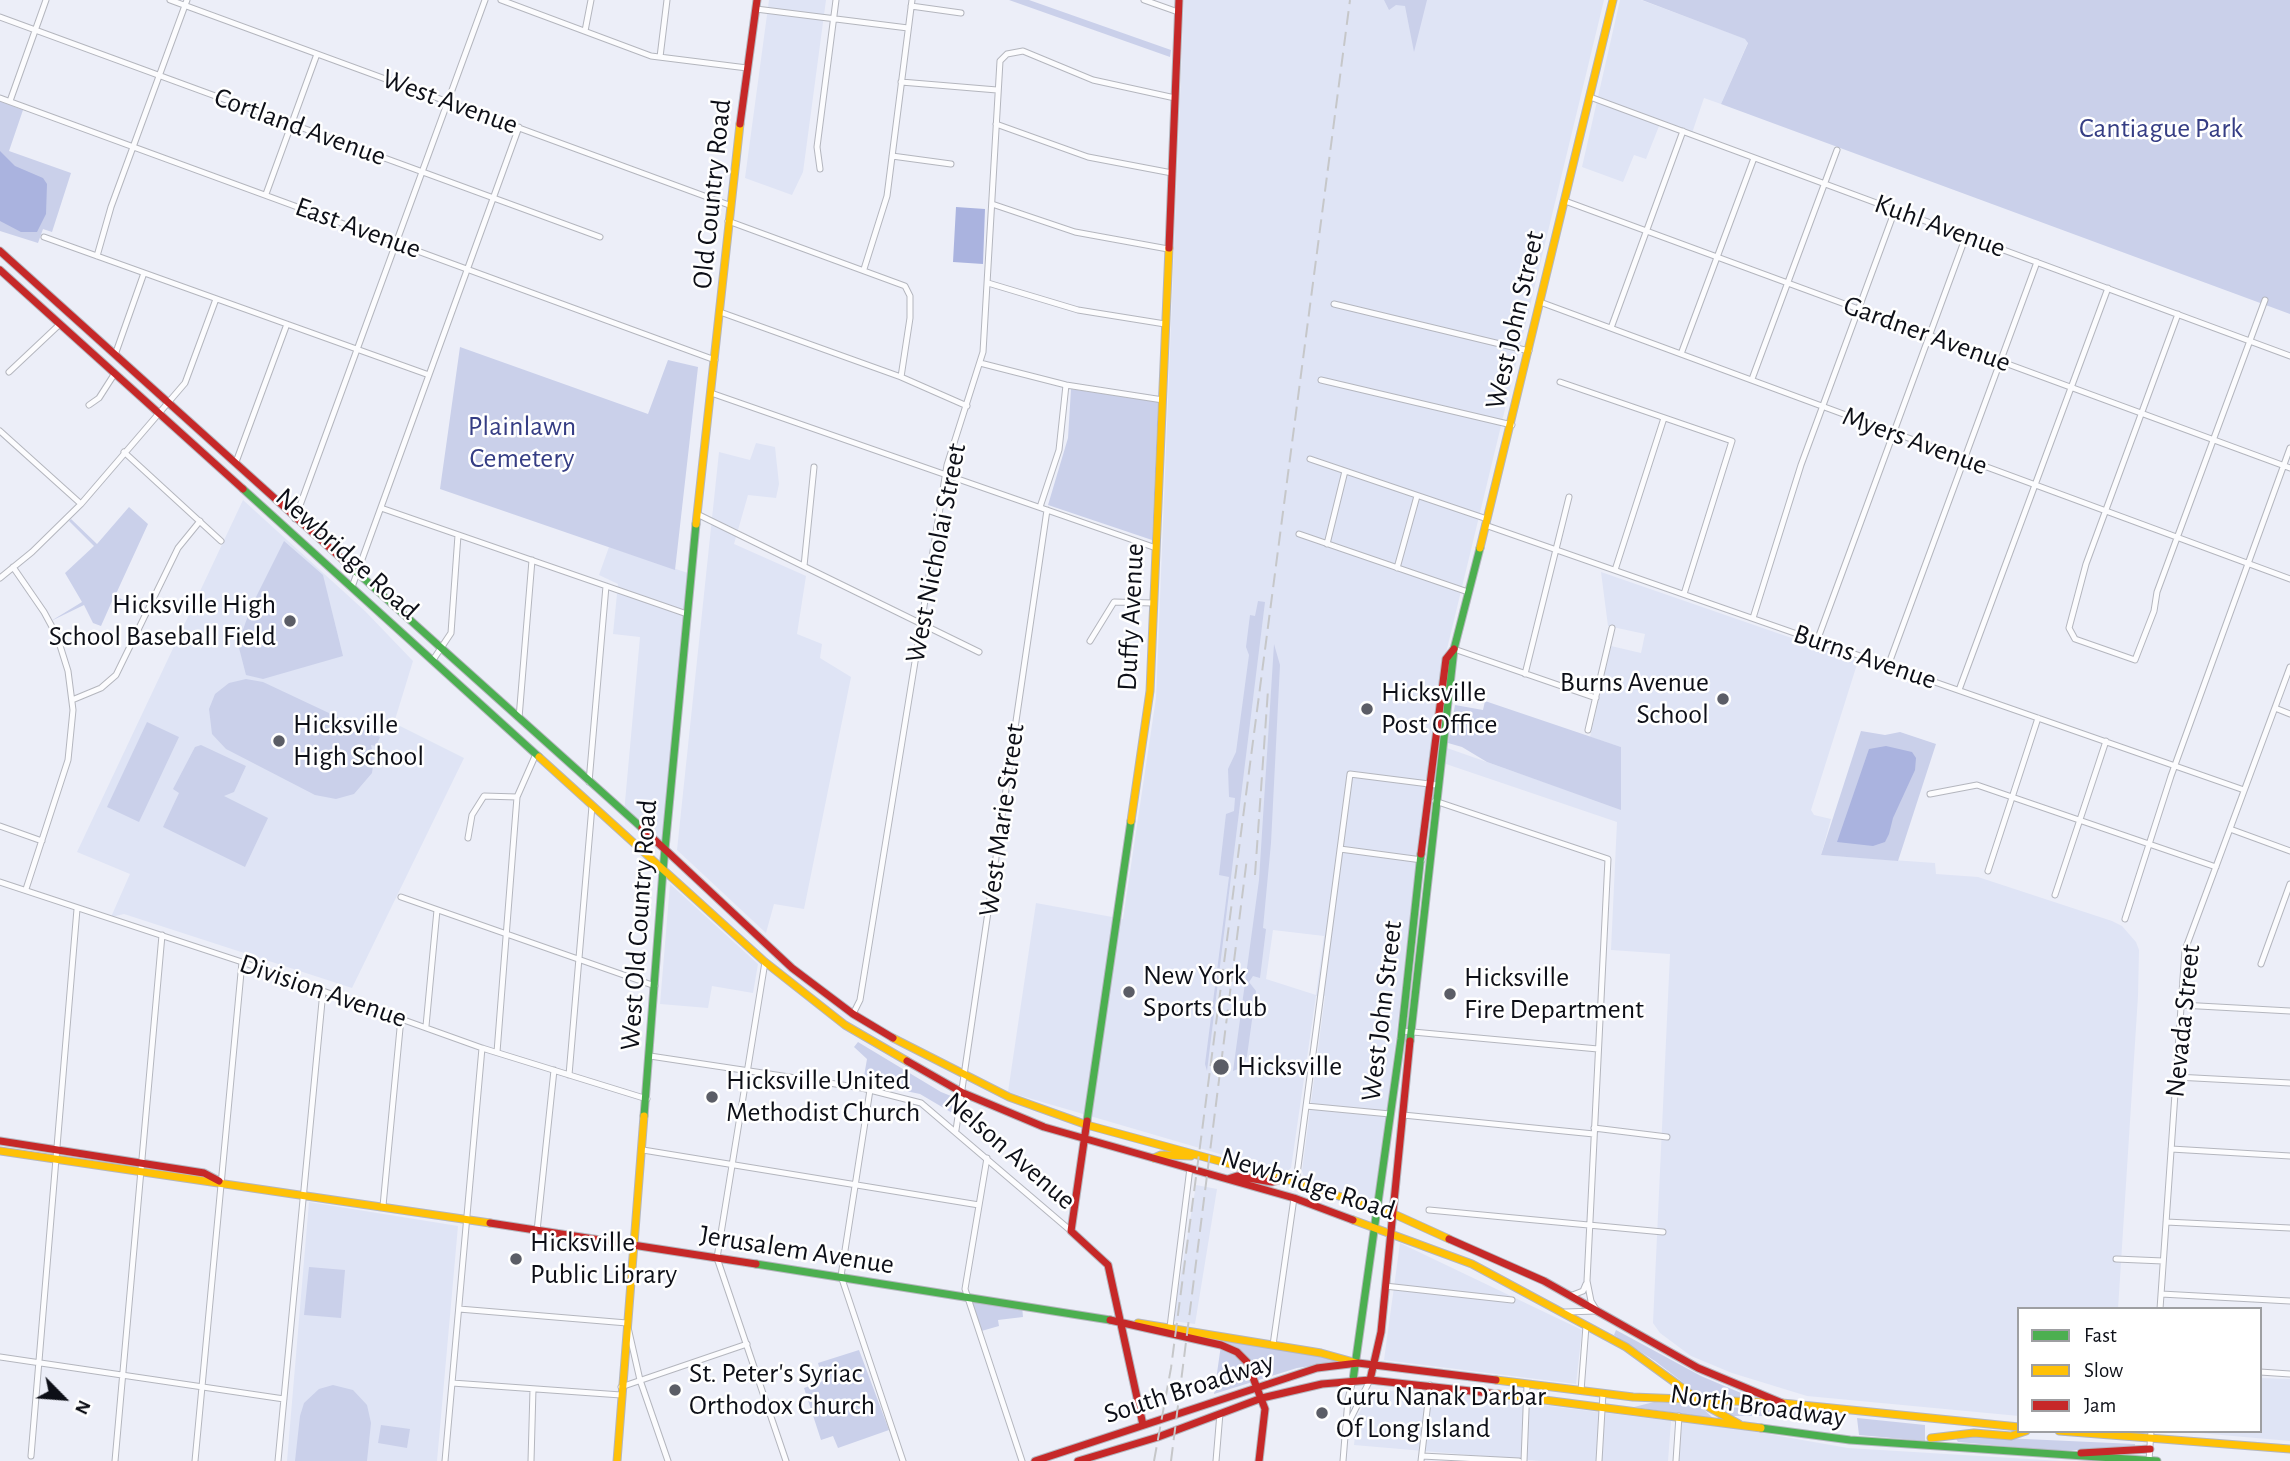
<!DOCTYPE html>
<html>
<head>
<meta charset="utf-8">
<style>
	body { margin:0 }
	#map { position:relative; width:2290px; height:1461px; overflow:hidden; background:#eceef8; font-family:"Alegreya Sans",sans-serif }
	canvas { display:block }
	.legend { position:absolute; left:2017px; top:1307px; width:245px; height:126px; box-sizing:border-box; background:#fff; border:2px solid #9e9fa2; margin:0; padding:9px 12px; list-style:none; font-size:21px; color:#0d0f17 }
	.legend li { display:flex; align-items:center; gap:14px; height:35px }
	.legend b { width:35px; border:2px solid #9e9fa2 }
	.north { position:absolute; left:28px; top:1363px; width:70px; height:70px; -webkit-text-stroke:5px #fff; paint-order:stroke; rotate:115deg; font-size:19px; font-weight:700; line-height:28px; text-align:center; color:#0d0f17 }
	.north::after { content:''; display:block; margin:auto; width:24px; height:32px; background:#0d0f17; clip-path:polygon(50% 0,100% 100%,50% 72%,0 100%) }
</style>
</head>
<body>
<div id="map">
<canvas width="2290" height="1461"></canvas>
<ul class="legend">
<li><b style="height:9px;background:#4caf50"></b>Fast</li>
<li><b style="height:9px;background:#ffc107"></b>Slow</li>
<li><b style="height:9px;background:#c62828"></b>Jam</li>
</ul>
<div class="north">N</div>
</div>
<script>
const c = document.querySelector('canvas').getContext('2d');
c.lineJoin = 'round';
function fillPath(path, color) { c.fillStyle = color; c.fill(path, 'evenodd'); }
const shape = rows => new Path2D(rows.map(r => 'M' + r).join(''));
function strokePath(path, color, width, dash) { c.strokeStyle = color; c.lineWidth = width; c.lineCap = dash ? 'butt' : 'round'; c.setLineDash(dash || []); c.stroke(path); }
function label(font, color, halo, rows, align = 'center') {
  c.font = font + ' "Alegreya Sans",sans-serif'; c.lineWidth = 5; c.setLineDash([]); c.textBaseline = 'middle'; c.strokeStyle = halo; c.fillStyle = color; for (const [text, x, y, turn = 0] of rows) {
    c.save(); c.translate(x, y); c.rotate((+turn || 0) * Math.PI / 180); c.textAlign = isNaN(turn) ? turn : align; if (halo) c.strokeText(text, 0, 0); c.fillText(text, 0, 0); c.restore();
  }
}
const built = shape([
	[769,0,826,0,803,172,792,195,745,178],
	[1184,0,1604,0,1439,682,1386,1120,1374,1198,1370,1201,1305,1179,1302,1171,1325,996,1316,996,1291,1168,1285,1173,1008,1092,1036,903,1123,919,1156,698],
	[1273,930,1324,936,1316,995,1266,979],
	[1620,0,1641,0,1749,40,1721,104,1704,98,1692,133,1661,121,1646,159,1634,155,1623,182,1582,167],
	[756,443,775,447,779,484,776,498,748,495,734,544,806,576,797,634,822,644,820,658,851,677,804,909,774,904,766,933,677,850,719,452,750,460],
	[243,500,365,611,413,661,394,723,464,758,352,988,124,914,111,917,130,874,77,852],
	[609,547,691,574,665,849,624,813,640,637,613,634,618,584,599,575],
	[1601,572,1858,661,1811,810,1814,815,1831,819,1821,855,1935,863,1936,874,1978,877,2112,921,2122,926,2136,942,2139,950,2138,996,2118,1309,2019,1309,2019,1416,1807,1396,1732,1373,1691,1356,1660,1333,1653,1323,1670,954,1611,950,1617,822,1446,764,1447,748,1621,809,1621,747,1590,737,1611,646,1641,653,1645,634,1608,626],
	[670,884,758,964,753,993,712,986,708,1008,660,1004],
	[1196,1185,1217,1189,1195,1324,1173,1321],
	[309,1202,458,1226,437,1461,287,1461],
	[1400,1243,1582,1330,1576,1384,1384,1360],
	[2260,1378,2290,1379,2290,1441,2176,1431,2260,1431],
	[1420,1390,1671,1421,1668,1461,1540,1461,1354,1445,1357,1417,1371,1391],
	[1682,1419,1848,1448,2061,1461,1679,1461]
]);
const green = shape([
	[1009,0,1029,0,1171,50,1170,57],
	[1384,0,1427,0,1414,52,1405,6,1396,5,1389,10],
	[1642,0,2290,0,2290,314,1721,104,1748,43,1745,39],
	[0,101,23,110,9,151,71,173,52,232,43,229,38,243,0,231],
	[460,347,648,414,668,360,698,367,675,570,440,489],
	[1071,389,1158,402,1152,540,1048,505,1068,438],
	[129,507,148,524,115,596,146,611,145,613,113,599,101,626,93,623,84,605,51,621,82,602,65,573,94,546,69,521,71,519,97,544],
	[284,541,323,575,343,656,263,679,246,675,238,644,251,607],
	[1258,601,1265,602,1207,1071,1205,1064,1229,877,1219,875,1226,814,1234,811,1235,798,1229,797,1228,769,1236,752,1249,655,1246,647,1250,615,1255,616],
	[1274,644,1280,665,1271,843,1263,928,1266,929,1260,978,1253,976,1249,982,1256,991,1247,1056,1243,1067,1233,1071,1259,880],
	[246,679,263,682,380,737,376,746,371,745,374,758,372,773,354,794,336,799,315,795,226,749,212,734,209,709,215,694,229,683],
	[1485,701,1621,747,1621,810,1487,762,1462,747,1448,743,1455,705,1483,710],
	[147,722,179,737,139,822,107,807],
	[1861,731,1885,735,1900,732,1936,744,1898,861,1821,855],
	[201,745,246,766,234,792,224,796,268,818,245,867,163,827,179,793,173,789,195,747],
	[858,1042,941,1092,956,1098,954,1114,920,1094,863,1082,867,1059,854,1047],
	[309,1267,345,1270,341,1318,304,1315],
	[968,1298,1022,1306,1023,1317,998,1320,999,1326,978,1332],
	[1616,1330,1701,1376,1748,1396,1748,1399,1702,1397,1655,1361,1614,1335],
	[1222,1338,1337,1358,1345,1361,1297,1368,1214,1394],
	[859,1350,889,1430,838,1448,833,1436,821,1440,804,1388,823,1381,818,1363],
	[333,1385,353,1390,367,1405,371,1423,367,1461,295,1461,300,1416,304,1403,319,1389],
	[1654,1402,1699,1405,1713,1418,1634,1407],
	[1717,1406,1829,1415,1833,1421,1828,1424,1766,1416,1733,1416,1717,1409],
	[1857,1418,1925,1425,1925,1441,1859,1435],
	[381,1425,410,1429,407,1448,378,1443],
	[1955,1437,1981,1437,2135,1444,2135,1447,2059,1451,1958,1442]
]);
const water = shape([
	[0,151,15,166,43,178,47,184,46,214,37,232,21,232,0,221],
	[956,207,985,209,983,264,953,262],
	[1886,746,1912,752,1916,758,1915,770,1893,818,1889,834,1885,842,1873,846,1837,842,1869,749]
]);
const street = shape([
	[170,0,729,205],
	[501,0,651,56,747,68],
	[1144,0,1178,12],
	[911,6,961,13],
	[756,9,908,28],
	[0,17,600,237],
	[585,31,591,0],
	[660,57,667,0],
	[901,82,997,90],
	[1590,97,2290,356],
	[0,98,715,360],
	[10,101,46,0],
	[996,124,1088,157,1172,173],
	[892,156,951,164],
	[820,169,817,147,836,0],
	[266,194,317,54],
	[1565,201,2290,468],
	[992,204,1075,232,1168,249],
	[728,221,905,286,910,296,910,318,901,377],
	[44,237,429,375],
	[97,256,111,207,187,0],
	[864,269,887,196,912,0],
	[988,283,1078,310,1165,324],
	[1540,302,2290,579],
	[1334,304,1529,351],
	[720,312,901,377,967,406],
	[2178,314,2086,564,2069,628,2075,639,2135,660,2154,611,2157,592,2265,300],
	[1611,328,1683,131],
	[1681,354,1754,158],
	[115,355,144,273],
	[980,363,1066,385,1163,400],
	[9,372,60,324],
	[1752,379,1837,150],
	[1321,380,1512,425],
	[1560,382,1732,441,1684,594],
	[711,393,1156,548],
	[89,405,99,398,115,373],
	[0,431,81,504],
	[124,452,221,541],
	[1310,459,1487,519],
	[236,462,287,324],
	[1040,507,1059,450,1066,385],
	[381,508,687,614],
	[697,514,979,652],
	[295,519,485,0],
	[1485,525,2244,790],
	[1299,534,1468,592],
	[1327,544,1345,471],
	[804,566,814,467],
	[13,567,44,612,57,636,68,671,73,710,68,760,26,889],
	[1397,568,1417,496],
	[1615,570,1664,418],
	[0,578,32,552,81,504,185,383,216,299],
	[352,587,519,127],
	[1753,618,1801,465,1895,210],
	[1090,641,1114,602,1153,603],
	[1817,641,1966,236],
	[1454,649,1596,698],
	[433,660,451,633,458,535],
	[1888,666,2037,262],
	[1525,674,1569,497],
	[1959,690,2108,288],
	[72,700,101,688,116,675,178,548,200,521],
	[2275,708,2290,714],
	[519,718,532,560],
	[1588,730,1612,628],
	[589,782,606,586],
	[1930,794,1977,785,2216,867],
	[1435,801,1608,859,1587,1281,1591,1301,1597,1311,1565,1312],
	[0,826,42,841],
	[2230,829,2290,851],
	[468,838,472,815,484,796,517,797],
	[1340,849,1422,860],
	[1988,871,2038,718],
	[0,882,242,962,482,1048,647,1099],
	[2055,895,2106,741],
	[401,897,655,986],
	[2125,919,2171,776,2290,448],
	[765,962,717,1258,786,1461],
	[2261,964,2290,884],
	[2181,1005,2290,1011],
	[853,1014,860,1000,947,465,983,352,1000,61,1007,54,1023,51,1093,80,1175,98],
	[426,1026,437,910],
	[1402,1031,1598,1049],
	[497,1052,517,797,536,754],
	[650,1056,862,1088,921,1103,1071,1231],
	[569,1075,592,806],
	[2176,1077,2290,1083],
	[870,1090,841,1276,903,1461],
	[1306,1106,1390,1114],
	[1403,1115,1594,1134],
	[1594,1128,1667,1137],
	[956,1130,1047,510],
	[2171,1149,2290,1156],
	[643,1150,979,1205],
	[987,1158,965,1289,1022,1461],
	[1296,1182,1350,774,1437,785],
	[383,1206,401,1018],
	[1429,1210,1663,1232],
	[2166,1222,2290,1228],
	[537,1231,554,1070],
	[2116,1259,2163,1261],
	[1385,1286,1512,1300],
	[2161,1294,2290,1301],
	[1570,1296,1583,1291,1586,1284],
	[459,1309,627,1323,640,1380,668,1461],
	[2160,1309,2185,950,2290,667],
	[1170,1327,1190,1168],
	[1273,1345,1294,1198],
	[0,1357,284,1399],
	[2260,1372,2290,1374],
	[452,1383,621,1395],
	[621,1387,747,1344],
	[1581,1391,1586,1326],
	[1347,1426,1370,1380],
	[31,1456,77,909],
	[1422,1456,1519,1461],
	[115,1461,162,935],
	[195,1461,242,962],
	[278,1461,323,991],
	[445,1461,482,1048],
	[531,1461,533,1389],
	[1216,1461,1220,1413],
	[1343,1461,1348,1399,1353,1380],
	[1421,1461,1430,1385],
	[1524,1461,1527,1385],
	[1599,1461,1603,1393],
	[1676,1461,1679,1416],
	[2149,1461,2151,1431]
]);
const fast = shape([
	[243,489,539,757],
	[351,567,642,828],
	[1410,1041,1454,649,1480,548],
	[644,1116,663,870,696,524],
	[1087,1121,1131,821],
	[756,1264,1110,1320],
	[1353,1380,1401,1039,1421,854],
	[1761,1428,1850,1440,2157,1461]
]);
const slow = shape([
	[696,524,740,124],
	[1480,548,1613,0],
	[539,757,765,962,845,1025,907,1061],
	[1131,821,1150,691,1169,248],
	[893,1038,1009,1097,1087,1125,1296,1182,1394,1214,1449,1239],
	[0,1151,490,1223],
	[1154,1158,1161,1155,1191,1156],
	[1353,1220,1472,1264,1626,1347,1710,1408,1739,1424],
	[1138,1323,1321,1353,1357,1363],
	[1496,1380,1633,1397,1782,1403,2019,1427],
	[1498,1394,1761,1428],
	[2059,1431,2290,1449],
	[1931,1438,1974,1433,2011,1436,2026,1431],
	[617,1461,644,1116]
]);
const jam = shape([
	[740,124,757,0],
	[1169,248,1179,0],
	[0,251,351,567],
	[0,270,243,489],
	[642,828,792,968,853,1014,893,1038],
	[1421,854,1446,659,1454,649],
	[907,1061,963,1093,1044,1127,1294,1198,1353,1220],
	[1087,1121,1071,1231,1108,1265,1143,1425],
	[0,1141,204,1173,219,1181],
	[1228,1179,1237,1176,1272,1182,1283,1179],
	[490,1223,756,1264],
	[1449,1239,1544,1281,1698,1368,1782,1403],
	[1110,1320,1221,1345,1237,1352,1247,1362,1265,1409,1259,1461],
	[1370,1380,1381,1332,1410,1041],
	[2081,1453,2150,1449],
	[1035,1461,1317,1368,1358,1363,1496,1380],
	[1078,1461,1158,1437,1262,1398,1322,1384,1370,1380,1498,1394]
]);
const rail = shape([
	[1255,875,1268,690],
	[1261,1368,1270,1370],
	[1154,1461,1171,1368,1350,0],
	[1171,1461,1247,858]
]);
const markers = [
	[290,621,7,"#5b5d66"],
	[1723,699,7,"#5b5d66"],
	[1367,709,7,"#5b5d66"],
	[279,741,7,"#5b5d66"],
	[1129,992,7,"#5b5d66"],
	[1450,994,7,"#5b5d66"],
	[1221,1067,9,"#5b5d66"],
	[712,1097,7,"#5b5d66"],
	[516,1259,7,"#5b5d66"],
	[675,1390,7,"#5b5d66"],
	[1322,1413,7,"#5b5d66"]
];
const streetNames = [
	["West Avenue",450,102,20],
	["Cortland Avenue",300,127,20],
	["Old Country Road",712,194,-84],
	["Kuhl Avenue",1940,226,20],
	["East Avenue",358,228,20],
	["West John Street",1515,320,-77],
	["Gardner Avenue",1927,334,20],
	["Myers Avenue",1915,441,20],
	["West Nicholai Street",936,553,-79],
	["Newbridge Road",347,554,42],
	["Duffy Avenue",1131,617,-87],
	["Burns Avenue",1865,657,19],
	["West Marie Street",1002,820,-82],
	["West Old Country Road",639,925,-86],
	["Division Avenue",323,991,19],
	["West John Street",1382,1011,-83],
	["Nevada Street",2183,1021,-84],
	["Nelson Avenue",1010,1151,41],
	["Newbridge Road",1308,1184,18],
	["Jerusalem Avenue",797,1250,9],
	["South Broadway",1189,1388,-18],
	["North Broadway",1758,1406,8]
];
const parkNames = [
	["Cantiague Park",2161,129],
	["Plainlawn",522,427],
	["Cemetery",522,459]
];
const poiNames = [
	["Hicksville High",276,605,"right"],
	["School Baseball Field",276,637,"right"],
	["Burns Avenue",1709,683,"right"],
	["School",1709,715,"right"],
	["Hicksville",1381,693],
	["Post Office",1381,725],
	["Hicksville",293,725],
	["High School",293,757],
	["New York",1143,976],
	["Sports Club",1143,1008],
	["Hicksville",1464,978],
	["Fire Department",1464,1010],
	["Hicksville",1237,1067],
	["Hicksville United",726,1081],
	["Methodist Church",726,1113],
	["Hicksville",530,1243],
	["Public Library",530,1275],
	["St. Peter's Syriac",689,1374],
	["Orthodox Church",689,1406],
	["Guru Nanak Darbar",1336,1397],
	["Of Long Island",1336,1429]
];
fillPath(built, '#dfe4f5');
fillPath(green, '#cad0ea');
fillPath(water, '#aab3df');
strokePath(street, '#b4b6be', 7);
strokePath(fast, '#b4b6be', 9);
strokePath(slow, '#b4b6be', 9);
strokePath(jam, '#b4b6be', 9);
strokePath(street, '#fcfcfe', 5);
strokePath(fast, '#4caf50', 7);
strokePath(slow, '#ffc107', 7);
strokePath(jam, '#c62828', 7);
strokePath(rail, '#c6c7c9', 2, [14, 7]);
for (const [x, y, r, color] of markers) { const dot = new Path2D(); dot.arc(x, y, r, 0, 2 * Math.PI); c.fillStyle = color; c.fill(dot); strokePath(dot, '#fff', 2.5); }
label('28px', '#0d0f17', '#fff', streetNames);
label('28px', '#353d84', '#fff', parkNames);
label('28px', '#0d0f17', '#fff', poiNames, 'left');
</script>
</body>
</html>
